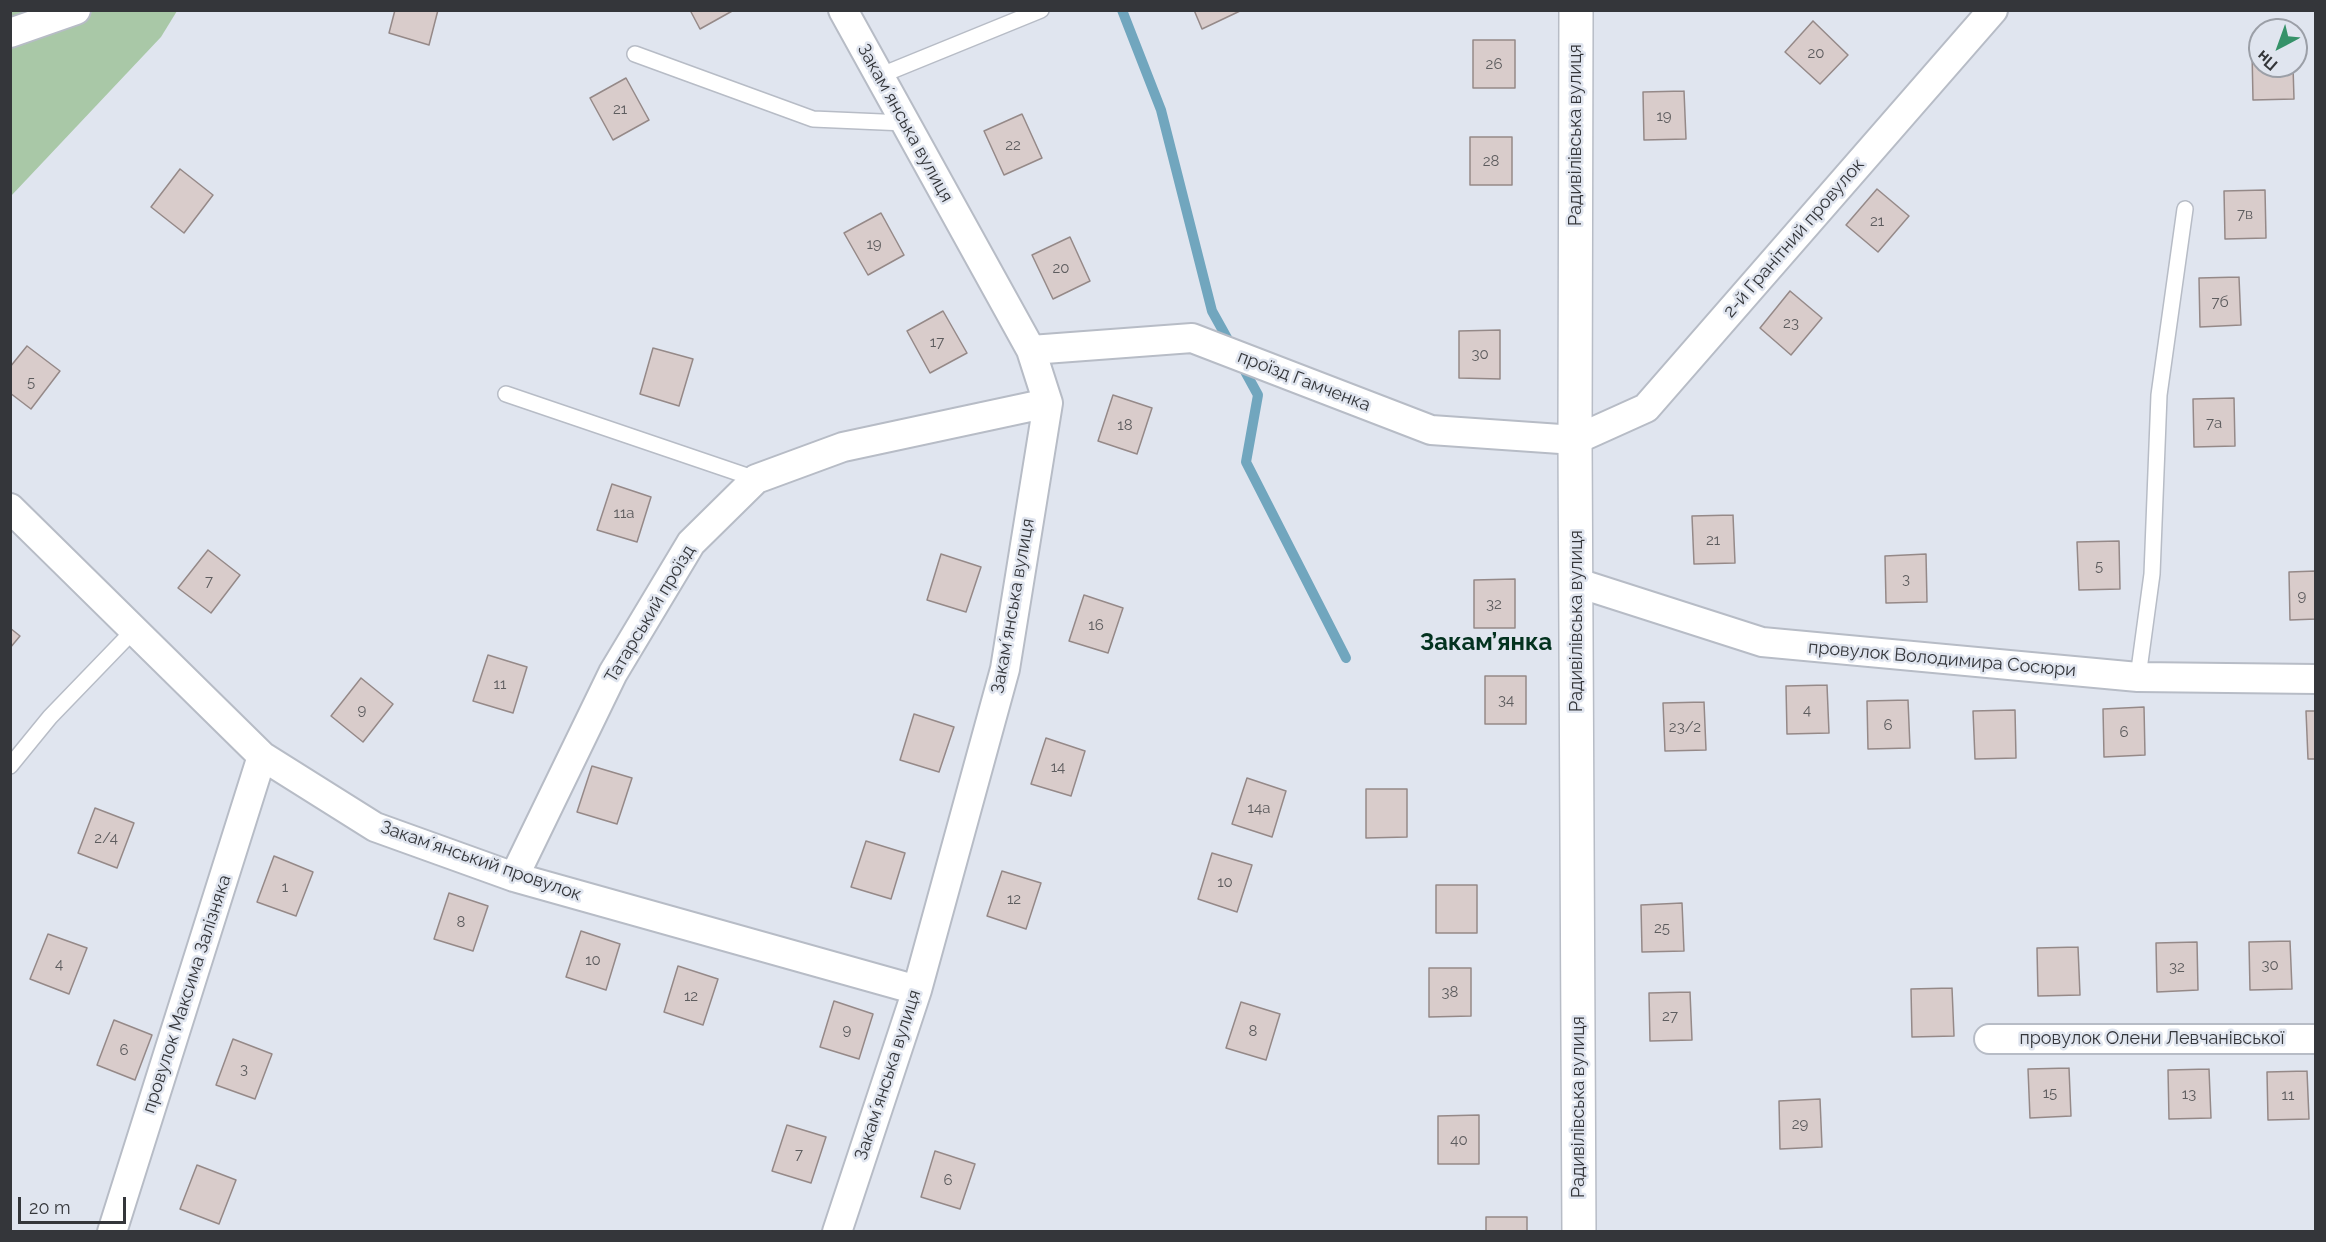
<!DOCTYPE html>
<html>
<head>
<meta charset="utf-8">
<style>
	body { margin:0 }
	#map { position:relative; width:2326px; height:1242px; overflow:hidden; background:#e0e5ef; font-family:Raleway,sans-serif }
	canvas { display:block }
	.frame { position:absolute; inset:0; border:12px solid #34363a; pointer-events:none }
	.north { position:absolute; left:2248px; top:18px; width:60px; height:60px; box-sizing:border-box; background:#e0e5ef; border:2px solid #9b9fa7; border-radius:50%; rotate:221deg; font-size:16px; font-weight:700; line-height:24px; text-align:center; color:#34363a }
	.north::after { content:''; display:block; margin:auto; width:21px; height:27px; background:#369269; clip-path:polygon(50% 0,100% 100%,50% 72%,0 100%) }
	.scale { position:absolute; left:18px; top:1197px; width:108px; height:27px; box-sizing:border-box; border:3px solid #34363a; border-top:0; padding-left:8px; font-size:18px; line-height:21px; white-space:nowrap; color:#34363a; -webkit-text-stroke:4px #e0e5ef; paint-order:stroke }
</style>
</head>
<body>
<div id="map">
<canvas width="2326" height="1242"></canvas>
<div class="frame"></div>
<div class="north">Пн</div>
<div class="scale">20 m</div>
</div>
<script>
const c = document.querySelector('canvas').getContext('2d');
c.lineJoin = 'round';
function fillPath(path, color) { c.fillStyle = color; c.fill(path, 'evenodd'); }
const shape = rows => new Path2D(rows.map(r => 'M' + r).join(''));
function strokePath(path, color, width, dash) { c.strokeStyle = color; c.lineWidth = width; c.lineCap = dash ? 'butt' : 'round'; c.setLineDash(dash || []); c.stroke(path); }
function label(font, color, halo, rows, align = 'center') {
  c.font = font + ' Raleway,sans-serif'; c.lineWidth = 5; c.setLineDash([]); c.textBaseline = 'middle'; c.strokeStyle = halo; c.fillStyle = color; for (const [text, x, y, turn = 0] of rows) {
    c.save(); c.translate(x, y); c.rotate((+turn || 0) * Math.PI / 180); c.textAlign = isNaN(turn) ? turn : align; if (halo) c.strokeText(text, 0, 0); c.fillText(text, 0, 0); c.restore();
  }
}
const green = shape([
	[11,11,177,11,161,37,11,196]
]);
const stream = shape([
	[1122,10,1161,110,1212,311,1232,347],
	[1241,364,1258,395,1246,462,1346,658]
]);
const building = shape([
	[395,10,438,10,429,45,389,33,395,10],
	[690,10,734,10,700,29,690,10],
	[1194,10,1240,10,1240,11,1202,29,1194,10],
	[1813,21,1848,55,1820,84,1785,52,1813,21],
	[1473,40,1515,40,1515,88,1473,88,1473,40],
	[2252,51,2260,51,2260,66,2293,66,2294,99,2253,100,2252,51],
	[626,78,649,120,613,140,590,98,626,78],
	[1684,91,1686,139,1644,140,1643,92,1684,91],
	[1022,114,1042,158,1004,175,984,131,1022,114],
	[1470,137,1512,137,1512,185,1470,185,1470,137],
	[180,169,213,195,184,233,151,207,180,169],
	[1877,189,1909,216,1878,252,1846,225,1877,189],
	[2265,190,2266,238,2225,239,2224,191,2265,190],
	[881,213,904,255,868,275,844,233,881,213],
	[1070,237,1090,281,1053,299,1032,255,1070,237],
	[2239,277,2241,325,2200,327,2199,278,2239,277],
	[1790,291,1822,318,1791,355,1760,328,1790,291],
	[943,311,967,353,930,373,907,331,943,311],
	[1500,330,1500,379,1459,378,1459,331,1500,330],
	[27,346,60,371,31,409,10,393,10,367,27,346],
	[653,348,693,359,679,406,640,394,653,348],
	[1113,395,1152,408,1137,454,1098,441,1113,395],
	[2234,398,2235,446,2194,447,2193,399,2234,398],
	[612,484,651,497,637,542,597,530,612,484],
	[1733,515,1735,563,1694,564,1692,516,1733,515],
	[2119,541,2120,589,2079,590,2077,542,2119,541],
	[208,550,240,575,211,613,178,588,208,550],
	[941,554,981,567,966,612,927,600,941,554],
	[1926,554,1927,602,1886,603,1885,556,1926,554],
	[2316,571,2316,619,2290,620,2289,572,2316,571],
	[1515,579,1515,628,1474,628,1474,580,1515,579],
	[1084,595,1123,608,1108,653,1069,641,1084,595],
	[10,628,20,636,10,648,10,628],
	[488,655,527,667,513,713,473,701,488,655],
	[1485,676,1526,676,1526,724,1485,724,1485,676],
	[361,678,393,704,363,742,331,716,361,678],
	[1827,685,1829,733,1787,734,1786,686,1827,685],
	[1908,700,1910,748,1868,749,1867,701,1908,700],
	[1704,702,1706,750,1665,751,1663,703,1704,702],
	[2144,707,2145,755,2104,757,2103,709,2144,707],
	[2015,710,2016,758,1975,759,1973,711,2015,710],
	[2306,711,2316,711,2316,759,2308,759,2306,711],
	[914,714,954,727,939,772,900,760,914,714],
	[1046,738,1085,751,1071,796,1031,784,1046,738],
	[592,766,632,778,617,824,577,812,592,766],
	[1247,778,1286,791,1272,837,1232,824,1247,778],
	[1366,789,1407,789,1407,837,1366,838,1366,789],
	[95,808,134,823,117,868,78,853,95,808],
	[866,841,905,853,891,899,851,887,866,841],
	[1212,853,1252,865,1237,912,1198,899,1212,853],
	[274,856,313,872,296,916,257,902,274,856],
	[1002,871,1041,883,1026,929,987,916,1002,871],
	[1436,885,1477,885,1477,933,1436,933,1436,885],
	[449,893,488,906,473,951,434,939,449,893],
	[1682,903,1684,951,1642,952,1641,905,1682,903],
	[581,931,620,944,606,990,566,977,581,931],
	[48,934,87,948,69,994,30,979,48,934],
	[2290,941,2292,989,2250,990,2249,942,2290,941],
	[2197,942,2198,990,2157,992,2156,943,2197,942],
	[2078,947,2080,995,2038,996,2037,948,2078,947],
	[678,966,718,979,703,1025,664,1012,678,966],
	[1429,968,1471,968,1471,1016,1429,1017,1429,968],
	[1952,988,1954,1036,1912,1037,1911,989,1952,988],
	[1690,992,1692,1040,1650,1041,1649,993,1690,992],
	[834,1001,873,1014,859,1059,820,1047,834,1001],
	[1241,1002,1280,1014,1266,1060,1226,1048,1241,1002],
	[114,1020,152,1035,135,1080,97,1065,114,1020],
	[233,1039,272,1054,255,1099,216,1085,233,1039],
	[2069,1068,2071,1116,2030,1118,2028,1069,2069,1068],
	[2209,1069,2211,1118,2169,1119,2168,1070,2209,1069],
	[2307,1071,2309,1119,2268,1120,2267,1072,2307,1071],
	[1820,1099,1822,1147,1780,1149,1779,1101,1820,1099],
	[1479,1115,1479,1164,1438,1164,1438,1116,1479,1115],
	[787,1125,826,1137,811,1183,772,1171,787,1125],
	[935,1151,975,1164,960,1209,921,1197,935,1151],
	[197,1165,236,1180,219,1224,180,1209,197,1165],
	[1486,1217,1527,1217,1527,1232,1486,1232,1486,1217]
]);
const service = shape([
	[635,54,813,119,905,123],
	[879,76,1041,10],
	[506,394,756,479],
	[2138,677,2152,574,2159,395,2185,209],
	[10,766,50,717,134,630]
]);
const minor = shape([
	[10,33,76,10],
	[1031,350,1192,338,1431,430,1575,440,1646,408,1993,10],
	[10,508,262,756,375,827,514,877,917,990],
	[1578,583,1762,642,2138,677,2316,679],
	[514,877,613,673,691,543,756,479,843,447,1048,403],
	[1989,1039,2316,1039],
	[112,1232,262,756],
	[837,1232,917,990,1005,669,1048,403,1031,350,843,10]
]);
const tertiary = shape([
	[1576,10,1575,440,1579,1232]
]);
const numberNames = [
	["20",1816,53],
	["26",1494,64],
	["21",620,109],
	["19",1664,116],
	["22",1013,145],
	["28",1491,161],
	["7в",2245,214],
	["21",1877,221],
	["19",874,244],
	["20",1061,268],
	["7б",2220,302],
	["23",1791,323],
	["17",937,342],
	["30",1480,354],
	["5",31,382],
	["7а",2214,423],
	["18",1125,425],
	["11а",624,513],
	["21",1713,540],
	["5",2099,566],
	["3",1906,579],
	["7",209,581],
	["9",2302,596],
	["32",1494,604],
	["16",1096,625],
	["11",500,684],
	["34",1506,700],
	["9",362,710],
	["4",1807,710],
	["6",1888,725],
	["23/2",1685,727],
	["6",2124,732],
	["14",1058,767],
	["14а",1259,808],
	["2/4",106,838],
	["10",1225,882],
	["1",285,887],
	["12",1014,899],
	["8",461,922],
	["25",1662,928],
	["10",593,960],
	["4",59,964],
	["30",2270,965],
	["32",2177,967],
	["38",1450,992],
	["12",691,996],
	["27",1670,1016],
	["9",847,1030],
	["8",1253,1031],
	["6",124,1050],
	["3",244,1069],
	["15",2050,1093],
	["13",2189,1094],
	["11",2288,1095],
	["29",1800,1124],
	["40",1459,1140],
	["7",799,1154],
	["6",948,1180]
];
const streetNames = [
	["Закамʼянська вулиця",905,123,61],
	["Радивілівська вулиця",1576,135,-90],
	["2-й Гранітний провулок",1794,238,-49],
	["проїзд Гамченка",1304,381,21],
	["Закамʼянська вулиця",1013,606,-80],
	["Татарський проїзд",650,614,-59],
	["Радивілівська вулиця",1577,621,-90],
	["провулок Володимира Сосюри",1942,659,5],
	["Закамʼянський провулок",481,861,19],
	["провулок Максима Залізняка",187,994,-72],
	["провулок Олени Левчанівської",2152,1039],
	["Закамʼянська вулиця",888,1075,-72],
	["Радивілівська вулиця",1579,1107,-90]
];
const districtNames = [
	["Закам’янка",1486,643]
];
fillPath(green, '#a9c8a7');
strokePath(stream, '#71a6be', 10);
fillPath(building, '#d9cccb');
strokePath(building, '#958988', 1.5);
strokePath(service, '#b7bcc6', 18);
strokePath(minor, '#b7bcc6', 32);
strokePath(tertiary, '#b7bcc6', 36);
strokePath(service, '#fff', 15);
strokePath(minor, '#fff', 28);
strokePath(tertiary, '#fff', 33);
label('15px', '#5d5c5e', null, numberNames);
label('18px', '#34363a', '#e0e5ef', streetNames);
label('bold 24px', '#03321f', '#e0e5ef', districtNames);
</script>
</body>
</html>
